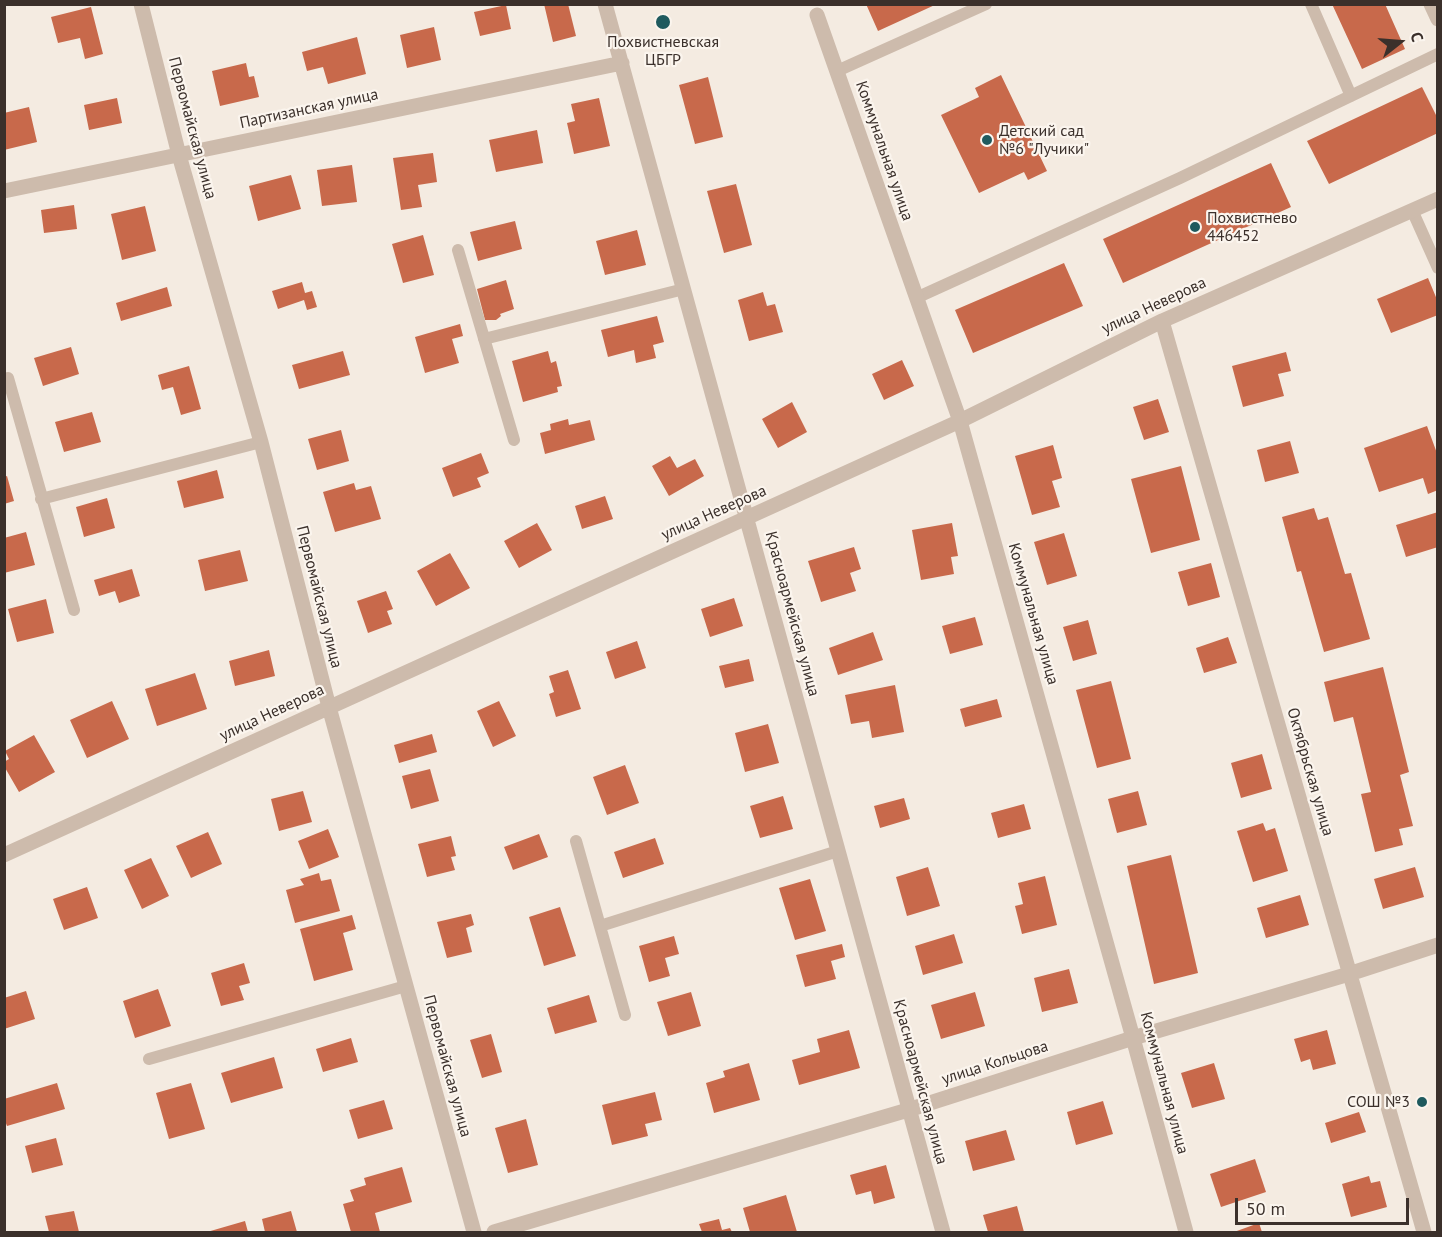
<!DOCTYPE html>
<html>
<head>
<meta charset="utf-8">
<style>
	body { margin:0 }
	#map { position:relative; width:1442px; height:1237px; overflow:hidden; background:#f4ebe1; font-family:"PT Sans",sans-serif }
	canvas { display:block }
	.frame { position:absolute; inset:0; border:6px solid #3b302b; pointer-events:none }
	.north { position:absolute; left:1370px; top:12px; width:60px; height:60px; -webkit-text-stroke:4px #fbf5ee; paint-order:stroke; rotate:73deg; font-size:16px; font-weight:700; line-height:24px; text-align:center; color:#3b302b }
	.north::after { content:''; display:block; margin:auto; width:21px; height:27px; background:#3b302b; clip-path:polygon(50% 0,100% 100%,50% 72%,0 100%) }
	.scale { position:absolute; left:1235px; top:1198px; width:174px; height:27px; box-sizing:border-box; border:3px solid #3b302b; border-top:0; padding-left:8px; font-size:18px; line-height:21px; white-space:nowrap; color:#3b302b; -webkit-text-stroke:4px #fbf5ee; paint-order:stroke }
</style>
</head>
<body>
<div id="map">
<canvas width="1442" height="1237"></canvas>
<div class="frame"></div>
<div class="north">С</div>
<div class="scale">50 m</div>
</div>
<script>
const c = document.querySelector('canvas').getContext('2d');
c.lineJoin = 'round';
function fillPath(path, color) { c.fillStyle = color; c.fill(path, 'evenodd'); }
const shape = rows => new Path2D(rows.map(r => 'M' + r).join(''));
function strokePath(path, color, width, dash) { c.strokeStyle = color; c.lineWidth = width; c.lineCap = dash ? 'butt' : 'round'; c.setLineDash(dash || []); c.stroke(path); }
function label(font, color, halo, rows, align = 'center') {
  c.font = font + ' "PT Sans",sans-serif'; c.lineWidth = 4.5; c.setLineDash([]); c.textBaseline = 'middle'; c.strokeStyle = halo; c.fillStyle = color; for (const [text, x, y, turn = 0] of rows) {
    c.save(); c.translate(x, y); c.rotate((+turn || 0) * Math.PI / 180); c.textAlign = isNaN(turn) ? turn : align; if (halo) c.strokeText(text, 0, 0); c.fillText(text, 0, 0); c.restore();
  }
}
const building = shape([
	[544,4,568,4,576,36,553,42],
	[866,4,937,4,878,31],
	[1332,4,1385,4,1405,49,1362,69],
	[506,5,511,29,480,36,474,12],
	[91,7,103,54,85,59,80,38,58,43,51,17],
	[434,27,441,60,407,68,400,35],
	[357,37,366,74,328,84,323,67,307,71,302,52],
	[246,63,249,77,254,76,259,97,220,106,212,71],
	[1001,75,1047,171,1028,180,1024,172,979,193,941,115,979,97,975,88],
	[708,77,723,137,695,144,679,85],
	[1422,87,1438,119,1438,133,1329,184,1307,141],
	[117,98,122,123,89,130,84,105],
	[599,98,610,146,574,154,567,123,575,121,571,104],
	[29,107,37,142,4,150,4,113],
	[537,130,543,163,496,172,489,140],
	[433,153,437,182,418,185,422,207,401,210,393,158],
	[1271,163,1291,207,1123,283,1103,239],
	[352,165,357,202,322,206,317,170],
	[291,175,301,209,258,221,249,186],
	[736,184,752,245,724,253,707,191],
	[74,205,77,229,44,233,41,210],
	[145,206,156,251,122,260,111,214],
	[515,221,522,249,478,261,470,232],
	[637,230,646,265,605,275,596,241],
	[423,235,434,275,403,283,392,244],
	[1064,263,1083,306,973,353,955,310],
	[1428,278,1438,302,1438,315,1391,333,1377,299],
	[506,280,514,309,500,314,501,316,496,320,485,320,477,289],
	[302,282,305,293,312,291,317,307,307,310,304,300,278,309,272,291],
	[167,287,172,306,121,321,116,303],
	[763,292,767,306,775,304,783,332,749,341,738,300],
	[657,316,664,342,653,345,656,358,636,363,634,350,608,357,601,330],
	[460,324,463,336,452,339,459,363,425,373,415,337],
	[71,347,79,374,43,386,34,358],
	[343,351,350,375,299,389,292,365],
	[548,351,551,363,556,361,562,386,557,387,558,392,523,402,512,361],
	[1286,352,1291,371,1278,374,1284,396,1243,407,1232,366],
	[902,360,914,386,884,400,872,374],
	[189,366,201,409,181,415,173,387,162,390,158,375],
	[1158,399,1169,432,1144,440,1133,407],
	[792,402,807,432,778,448,762,419],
	[92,412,101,442,64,452,55,422],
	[568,419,569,425,590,420,595,440,545,454,540,433,551,430,550,424],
	[1427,426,1438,456,1438,490,1428,494,1423,478,1379,492,1364,448],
	[341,430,349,461,317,470,308,439],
	[1290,441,1299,473,1265,482,1257,450],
	[1053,445,1062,478,1052,481,1060,507,1032,515,1015,456],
	[481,453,489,473,477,478,481,487,453,497,442,468],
	[670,456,677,468,695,459,704,476,669,496,652,466],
	[1181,466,1200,540,1151,553,1131,479],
	[217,470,224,498,184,508,177,481],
	[7,476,14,501,4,504,4,477],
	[354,483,356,490,371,486,381,519,335,532,323,492],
	[605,496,613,519,582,529,575,506],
	[107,498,115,528,84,537,76,507],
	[1314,508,1318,520,1328,517,1345,574,1351,573,1370,639,1324,652,1301,571,1297,572,1282,517],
	[1438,512,1438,547,1406,557,1396,525],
	[537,523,552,550,519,568,504,541],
	[952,523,958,556,951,557,954,574,921,580,912,530],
	[26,532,35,565,4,573,4,538],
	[1064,533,1077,576,1047,585,1034,542],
	[854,547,861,569,850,573,856,591,821,602,808,561],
	[240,550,248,581,205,591,198,560],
	[450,553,470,588,436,606,417,571],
	[1211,563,1220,597,1188,606,1178,572],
	[132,569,140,596,119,603,115,591,99,596,94,580],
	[386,591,393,609,387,611,392,624,368,633,357,601],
	[734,598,743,626,710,637,701,609],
	[46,599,54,633,17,642,8,609],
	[975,617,983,645,950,654,942,626],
	[1088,620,1097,654,1073,661,1063,627],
	[873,632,883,660,838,675,829,648],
	[1228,637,1237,663,1204,673,1196,648],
	[637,641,646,668,615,679,606,652],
	[269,650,275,676,235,686,229,661],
	[749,659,754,681,725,688,719,666],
	[1383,667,1409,772,1400,775,1413,826,1399,829,1403,845,1375,852,1361,794,1371,792,1353,717,1334,722,1324,682],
	[568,670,581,709,556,717,549,694,554,692,549,676],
	[195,673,207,709,157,726,145,689],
	[1111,681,1131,759,1097,768,1076,690],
	[895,685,904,732,872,738,869,721,851,724,845,695],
	[997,699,1002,717,965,727,960,709],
	[112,701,129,739,87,758,70,720],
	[499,701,516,736,493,747,477,711],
	[768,724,779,763,745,772,735,733],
	[432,734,437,752,399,763,394,745],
	[34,735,55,772,19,792,4,766,4,762,9,759,5,751],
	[1262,754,1272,789,1241,798,1231,763],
	[625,765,639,803,607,815,593,777],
	[430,769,439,801,411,809,402,776],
	[303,791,312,822,279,831,271,799],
	[1138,791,1147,825,1117,833,1108,799],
	[783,796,793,829,760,838,750,806],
	[904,798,910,819,880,828,874,806],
	[1024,804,1031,829,998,838,991,813],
	[1263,823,1266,831,1275,828,1288,871,1253,882,1237,831],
	[328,829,339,857,309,869,298,841],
	[208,832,222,864,191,878,176,846],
	[539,834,548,857,513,870,504,847],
	[451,836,456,856,451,857,455,870,427,877,418,844],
	[655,838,664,864,623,878,614,852],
	[1171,855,1198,973,1154,984,1127,866],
	[151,858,169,896,142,909,124,870],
	[928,867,940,906,907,916,896,877],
	[1415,867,1424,897,1383,909,1374,879],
	[319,873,321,881,331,879,340,911,295,923,286,890,304,885,300,879],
	[1045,876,1057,925,1022,934,1015,906,1023,904,1018,883],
	[810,879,826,931,795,940,779,888],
	[87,887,98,918,64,930,53,899],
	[1300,895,1309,925,1266,938,1257,908],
	[560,907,576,956,544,966,529,917],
	[471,914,474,925,466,928,472,952,447,958,437,922],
	[352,915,356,929,343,933,353,970,314,981,300,929],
	[954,934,963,963,923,975,915,946],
	[674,936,679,954,665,958,670,976,649,982,639,946],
	[842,944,845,957,831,961,836,979,805,987,796,955],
	[244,963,250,983,239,986,244,1000,221,1006,211,973],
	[1069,969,1078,1003,1042,1012,1034,978],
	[158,989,171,1026,135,1038,123,1001],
	[26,991,35,1019,4,1029,4,998],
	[691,992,701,1026,668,1036,657,1002],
	[975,992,985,1026,941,1039,931,1005],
	[589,995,597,1022,555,1034,547,1008],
	[849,1030,860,1068,799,1085,792,1060,820,1052,817,1039],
	[1327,1030,1336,1064,1313,1070,1310,1059,1301,1062,1294,1039],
	[491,1034,502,1072,482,1078,470,1040],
	[351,1038,358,1062,323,1072,316,1049],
	[274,1057,283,1088,231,1103,221,1073],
	[749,1063,760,1100,714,1113,706,1083,725,1077,723,1071],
	[1214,1063,1225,1099,1192,1108,1181,1073],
	[57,1083,65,1109,7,1126,4,1118,4,1099],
	[191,1083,205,1129,169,1139,156,1093],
	[655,1092,662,1120,645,1124,648,1136,612,1145,602,1105],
	[384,1100,393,1129,358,1139,349,1110],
	[1103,1101,1113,1134,1076,1145,1067,1112],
	[1359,1112,1366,1132,1331,1143,1325,1123],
	[526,1119,538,1165,508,1173,495,1128],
	[1006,1130,1015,1160,973,1171,965,1141],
	[56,1138,63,1165,32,1173,25,1146],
	[1255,1159,1266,1192,1221,1207,1210,1174],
	[886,1165,895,1198,874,1204,871,1191,856,1195,850,1175],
	[402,1167,412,1202,375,1213,380,1232,351,1232,343,1204,354,1201,350,1190,366,1185,364,1178],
	[1369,1176,1371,1183,1380,1181,1387,1207,1351,1217,1342,1184],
	[786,1195,797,1232,750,1232,743,1208],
	[1017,1206,1024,1232,988,1232,983,1215],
	[74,1211,79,1232,49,1232,45,1216],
	[291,1211,297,1232,265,1232,262,1219],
	[719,1219,722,1230,730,1228,732,1232,702,1232,699,1224],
	[245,1221,248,1232,207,1232],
	[1259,1223,1262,1232,1234,1232]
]);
const service = shape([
	[1311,4,1351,96],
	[837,71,986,4],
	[1412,210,1438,268],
	[458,250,514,440],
	[916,298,1180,178,1438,54],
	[484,339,684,289],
	[8,378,74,610],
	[41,499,261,442],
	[576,841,625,1015],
	[600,926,838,851],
	[149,1059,406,986]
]);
const minor = shape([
	[141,4,179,155,261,442,329,707,474,1232],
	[605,4,943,1232],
	[817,15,960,421,1133,1038,1186,1232],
	[4,191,622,63],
	[1162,321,1424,1232],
	[4,855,960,421,1162,321,1438,199],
	[494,1232,908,1110,1133,1038,1349,974,1438,945]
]);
const tertiary = shape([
	[1431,4,1438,19]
]);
const markers = [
	[663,22,8,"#1f5a5e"],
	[987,140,6,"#1f5a5e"],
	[1195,227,6,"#1f5a5e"],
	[1422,1102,6,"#1f5a5e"]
];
const poiNames = [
	["Похвистневская",663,42,"center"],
	["ЦБГР",663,60,"center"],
	["Детский сад",999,131],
	["№6 \"Лучики\"",999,149],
	["Похвистнево",1207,218],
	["446452",1207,236],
	["СОШ №3",1410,1102,"right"]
];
const streetNames = [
	["Партизанская улица",309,109,-12],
	["Первомайская улица",192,128,75],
	["Коммунальная улица",884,151,71],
	["улица Неверова",1154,306,-25],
	["улица Неверова",714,513,-24],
	["Первомайская улица",319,597,76],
	["Красноармейская улица",792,614,75],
	["Коммунальная улица",1033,614,74],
	["улица Неверова",272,713,-25],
	["Октябрьская улица",1310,772,74],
	["улица Кольцова",995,1063,-18],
	["Первомайская улица",447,1066,75],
	["Красноармейская улица",920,1082,75],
	["Коммунальная улица",1164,1083,75]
];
fillPath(building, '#c8694b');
strokePath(service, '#cdbbac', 12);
strokePath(minor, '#cdbbac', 15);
strokePath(tertiary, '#cdbbac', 15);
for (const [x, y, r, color] of markers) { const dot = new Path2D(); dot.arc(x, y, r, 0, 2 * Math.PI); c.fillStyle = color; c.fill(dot); strokePath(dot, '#fbf5ee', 2); }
label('16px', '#3b302b', '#fbf5ee', poiNames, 'left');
label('16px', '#3b302b', '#fbf5ee', streetNames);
</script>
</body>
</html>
